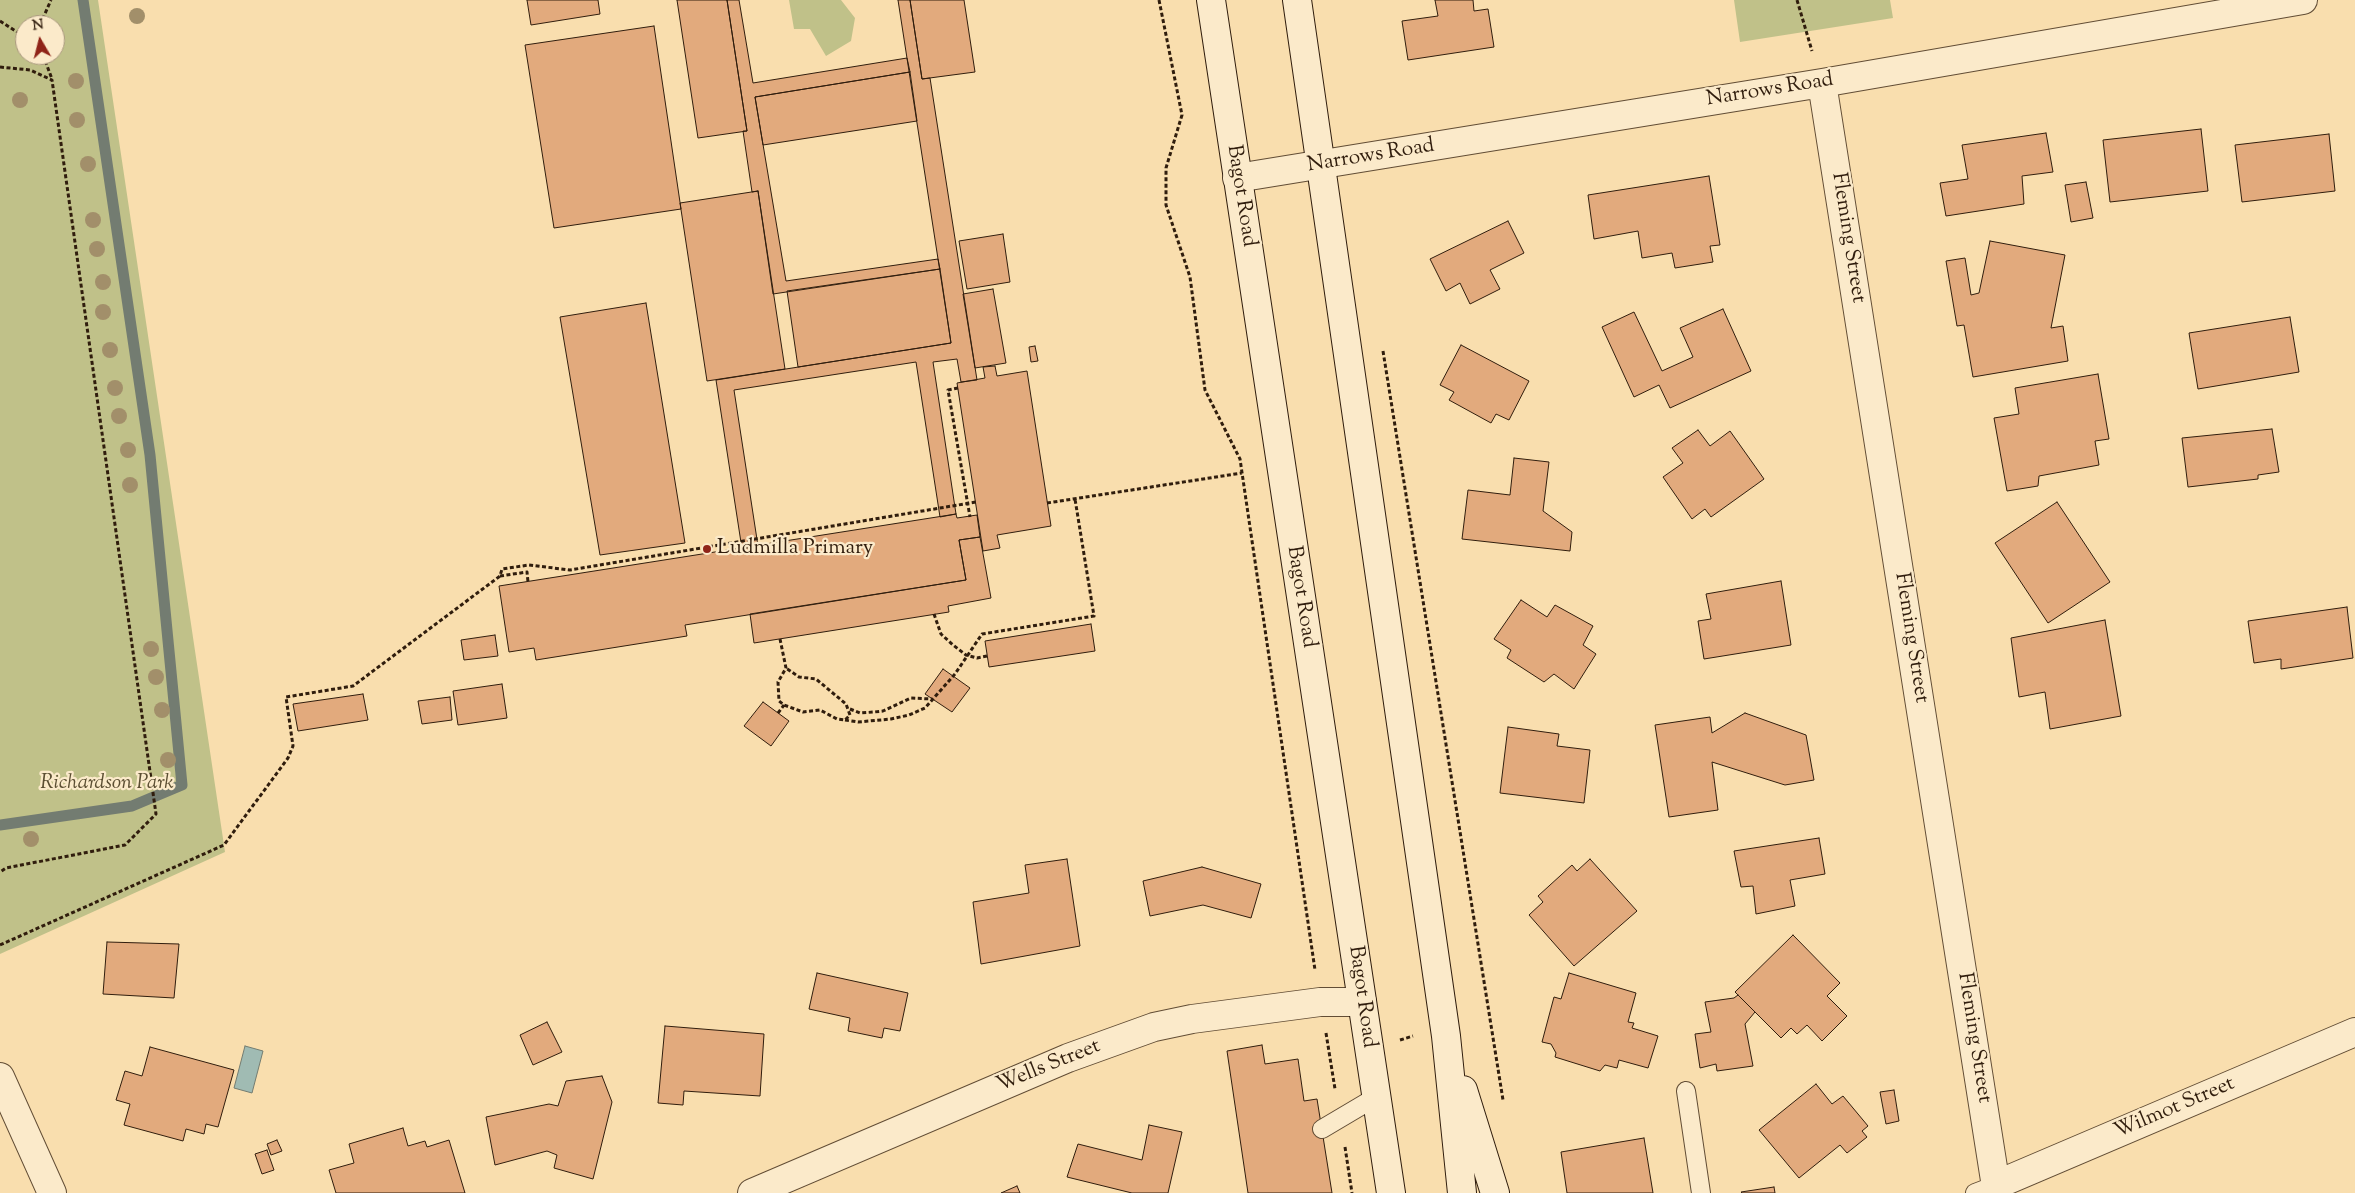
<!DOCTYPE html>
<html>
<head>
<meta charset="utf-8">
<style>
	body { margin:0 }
	#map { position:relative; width:2355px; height:1193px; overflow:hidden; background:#f9deae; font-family:"Sorts Mill Goudy",serif }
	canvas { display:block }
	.north { position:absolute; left:15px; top:15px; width:50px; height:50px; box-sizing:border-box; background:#fbeaca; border:1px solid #aa987e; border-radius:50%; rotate:352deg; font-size:14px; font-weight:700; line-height:20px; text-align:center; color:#301d0d }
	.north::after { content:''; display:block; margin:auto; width:18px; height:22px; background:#8f2418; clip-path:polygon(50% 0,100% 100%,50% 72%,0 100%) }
</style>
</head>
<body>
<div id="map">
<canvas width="2355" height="1193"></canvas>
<div class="north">N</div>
</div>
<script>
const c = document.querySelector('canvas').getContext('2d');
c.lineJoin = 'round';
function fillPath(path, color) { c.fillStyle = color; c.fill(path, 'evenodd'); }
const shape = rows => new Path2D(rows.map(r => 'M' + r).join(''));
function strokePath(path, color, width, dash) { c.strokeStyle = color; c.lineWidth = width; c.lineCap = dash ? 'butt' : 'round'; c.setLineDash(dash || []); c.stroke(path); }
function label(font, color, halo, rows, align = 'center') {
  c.font = font + ' "Sorts Mill Goudy",serif'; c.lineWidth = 4.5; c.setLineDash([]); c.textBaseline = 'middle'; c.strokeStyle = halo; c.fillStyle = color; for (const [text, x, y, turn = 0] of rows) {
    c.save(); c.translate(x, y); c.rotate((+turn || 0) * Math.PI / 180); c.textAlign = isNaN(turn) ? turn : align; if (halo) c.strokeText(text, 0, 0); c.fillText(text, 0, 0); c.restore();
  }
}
const green = shape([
	[0,0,98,0,225,852,0,954],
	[25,25,55,25,55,55,25,55],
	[789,0,841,0,855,18,851,41,826,56,810,29,794,29],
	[1734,0,1890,0,1893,18,1740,42]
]);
const water = shape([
	[245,1046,263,1051,252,1093,234,1088,245,1046]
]);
const stream = shape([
	[0,825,132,806,182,785,150,455,83,0]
]);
const building = shape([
	[527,0,598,0,600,14,531,25,527,0],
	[677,0,727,0,747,131,698,138,677,0],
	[727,0,739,0,753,83,907,58,910,72,755,97,786,281,938,259,940,269,773,294,758,191,752,192,743,131,747,131,727,0],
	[898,0,910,0,922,79,930,78,977,380,961,382,957,359,933,362,956,514,940,517,916,362,734,390,758,546,742,549,716,380,951,343,898,0],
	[910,0,964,0,975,72,922,79,910,0],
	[1435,0,1473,0,1474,11,1488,9,1494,47,1408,60,1402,21,1438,16,1435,0],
	[654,26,681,209,554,228,525,45,654,26],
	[910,72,917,121,763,145,755,97,910,72],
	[2201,129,2208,191,2110,202,2103,140,2201,129],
	[2046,133,2053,172,2022,176,2024,204,1946,216,1940,183,1968,179,1962,145,2046,133],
	[2329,134,2335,191,2242,202,2235,145,2329,134],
	[1709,176,1720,245,1710,246,1713,262,1675,268,1672,253,1642,258,1638,231,1594,239,1588,195,1709,176],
	[2086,182,2093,218,2071,222,2065,185,2086,182],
	[758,191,785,369,707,381,680,203,758,191],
	[1508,221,1524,253,1490,270,1500,289,1470,304,1460,283,1446,291,1430,259,1508,221],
	[1003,234,1010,282,967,289,959,241,1003,234],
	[1990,241,2065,255,2051,328,2063,326,2068,361,1973,377,1964,325,1957,326,1946,261,1965,258,1971,295,1979,293,1990,241],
	[940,269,951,343,798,367,787,291,940,269],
	[993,289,1006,363,975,368,963,294,993,289],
	[646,303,685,543,600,555,560,317,646,303],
	[1723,309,1751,371,1670,408,1659,385,1634,397,1602,327,1634,312,1662,371,1693,357,1680,328,1723,309],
	[2290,317,2299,372,2198,389,2189,333,2290,317],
	[1461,345,1529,381,1509,420,1496,414,1491,423,1449,400,1454,392,1440,385,1461,345],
	[1035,346,1038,361,1031,362,1029,347,1035,346],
	[995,366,997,376,1027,371,1051,526,997,535,1000,548,983,551,957,383,985,378,983,367,995,366],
	[2098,374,2109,439,2095,441,2099,465,2039,476,2038,486,2007,491,1994,418,2019,414,2015,388,2098,374],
	[2272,429,2279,472,2258,475,2258,479,2188,487,2182,438,2272,429],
	[1698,430,1710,446,1730,431,1764,479,1711,517,1705,509,1692,519,1663,477,1683,463,1672,448,1698,430],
	[1514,458,1549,462,1543,511,1572,532,1570,551,1462,539,1468,490,1510,495,1514,458],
	[2057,502,2110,582,2048,623,1995,543,2057,502],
	[956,514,957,518,977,515,980,537,959,540,966,580,685,625,687,636,536,660,534,648,509,652,499,586,956,514],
	[980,537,991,598,948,606,949,612,754,643,750,614,966,580,959,540,980,537],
	[1781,581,1791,645,1704,659,1698,621,1711,619,1706,594,1781,581],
	[1521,600,1547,617,1555,605,1593,626,1583,645,1596,654,1574,689,1554,674,1544,682,1507,658,1511,650,1494,639,1521,600],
	[2347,607,2353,658,2281,669,2281,659,2254,663,2248,621,2347,607],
	[2105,620,2121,716,2050,729,2045,692,2019,697,2011,638,2105,620],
	[1091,624,1095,651,989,667,985,641,1091,624],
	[495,635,498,656,464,660,461,640,495,635],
	[943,669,970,688,952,712,925,694,943,669],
	[502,684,507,718,458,725,453,691,502,684],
	[363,694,368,720,298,731,293,704,363,694],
	[450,697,452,720,422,724,418,701,450,697],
	[763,702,789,721,771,746,744,726,763,702],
	[1745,713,1806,735,1814,780,1785,785,1712,762,1718,810,1669,817,1655,725,1710,717,1712,733,1745,713],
	[1508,727,1559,734,1557,746,1590,750,1584,803,1500,793,1508,727],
	[1819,838,1825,874,1790,880,1795,906,1756,914,1753,886,1741,887,1734,851,1819,838],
	[1067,859,1080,946,981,964,973,902,1029,893,1025,865,1067,859],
	[1590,859,1637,911,1574,966,1529,915,1543,902,1538,896,1572,865,1577,871,1590,859],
	[1202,867,1261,884,1251,918,1203,905,1150,916,1143,881,1202,867],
	[1793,935,1840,983,1827,996,1847,1016,1822,1041,1807,1025,1797,1034,1791,1028,1781,1038,1735,992,1793,935],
	[107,942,179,944,174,998,103,994,107,942],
	[817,973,908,993,900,1031,884,1028,882,1038,848,1031,850,1018,809,1009,817,973],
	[1569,973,1636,993,1628,1022,1634,1023,1632,1028,1658,1036,1648,1068,1619,1060,1617,1068,1605,1065,1600,1071,1555,1057,1556,1053,1551,1044,1542,1042,1554,997,1561,999,1569,973],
	[1738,995,1755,1012,1745,1024,1753,1066,1717,1071,1716,1064,1700,1068,1695,1034,1711,1032,1705,1002,1734,998,1738,995],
	[547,1022,562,1052,533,1065,520,1035,547,1022],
	[665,1026,764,1034,760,1096,684,1091,683,1105,658,1103,665,1026],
	[1262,1045,1265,1064,1298,1059,1304,1101,1317,1099,1332,1193,1248,1193,1227,1051,1262,1045],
	[150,1047,234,1070,218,1127,206,1124,204,1134,186,1129,183,1141,124,1125,130,1104,116,1100,125,1071,142,1076,150,1047],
	[602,1076,612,1102,593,1179,554,1168,557,1155,547,1151,495,1165,486,1117,549,1104,558,1106,566,1081,602,1076],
	[1816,1084,1832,1104,1843,1096,1868,1126,1862,1131,1867,1137,1847,1153,1840,1145,1799,1178,1759,1130,1816,1084],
	[1894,1090,1899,1121,1886,1124,1880,1092,1894,1090],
	[1149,1125,1182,1132,1168,1193,1132,1193,1067,1177,1078,1144,1142,1160,1149,1125],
	[403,1128,408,1146,425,1141,427,1147,449,1140,465,1193,336,1193,329,1170,354,1163,349,1144,403,1128],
	[1644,1138,1653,1193,1567,1193,1561,1152,1644,1138],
	[277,1140,282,1151,271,1155,267,1144,277,1140],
	[267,1150,274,1170,262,1174,255,1154,267,1150],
	[1017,1186,1020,1193,1001,1193,1017,1186],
	[1774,1187,1775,1193,1742,1193,1741,1192,1774,1187]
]);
const path = shape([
	[1159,0,1182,115,1166,168,1166,205,1190,277,1205,390,1240,459,1315,970],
	[1797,0,1812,51],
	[0,21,25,37],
	[40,25,51,0],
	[43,55,52,79],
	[0,67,30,70,52,80,156,814,125,845,6,868,0,872],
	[1383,351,1503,1100],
	[958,388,948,390,970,517],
	[1047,503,1242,473],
	[500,576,527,572,528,582],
	[934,614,941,634,953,645,966,655,977,658,987,656],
	[780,639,786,668,778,682,779,701,784,705,803,712,820,710,837,719,845,720,850,715,846,704,816,679,799,677,786,668],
	[850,709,860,713,874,712,883,711,911,698,932,699],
	[778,713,784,705],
	[845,720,858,722,891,719,909,715,925,708,955,674,982,634,1094,616,1075,499],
	[0,945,224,845,288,758,293,746,286,697,353,686,500,576,502,569,529,565,570,570,976,502],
	[1326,1033,1335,1089],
	[1400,1040,1413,1036],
	[1345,1147,1352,1193]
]);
const service = shape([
	[1686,1091,1701,1193],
	[1322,1129,1376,1097],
	[1975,1193,1996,1185]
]);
const minor = shape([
	[1822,83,1997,1193],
	[1237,178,1822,83,2303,0],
	[0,1077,52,1193],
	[1996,1185,2355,1032],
	[752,1193,1068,1058,1154,1027,1192,1019,1320,1002,1362,1002]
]);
const secondary = shape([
	[1211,0,1391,1193],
	[1297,0,1446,1036,1462,1193],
	[1463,1090,1495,1193]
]);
const trees = [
	[137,16],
	[76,81],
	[20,100],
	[77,120],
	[88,164],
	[93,220],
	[97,249],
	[103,282],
	[103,312],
	[110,350],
	[115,388],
	[119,416],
	[128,450],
	[130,485],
	[151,649],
	[156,677],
	[162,710],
	[168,760],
	[31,839]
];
const markers = [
	[707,549,5,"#8f2418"]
];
const streetNames = [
	["Narrows Road",1770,91,-9],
	["Narrows Road",1371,157,-9],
	["Bagot Road",1240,196,81],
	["Fleming Street",1847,238,81],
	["Bagot Road",1300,597,81],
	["Fleming Street",1910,638,81],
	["Bagot Road",1361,997,82],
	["Fleming Street",1973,1038,81],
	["Wells Street",1049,1067,-22],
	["Wilmot Street",2175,1109,-23]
];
const poiNames = [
	["Ludmilla Primary",717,549]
];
const parkNames = [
	["Richardson Park",107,784]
];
fillPath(green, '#c0c189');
fillPath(water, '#a0bbb3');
strokePath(water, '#737c71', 1);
strokePath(stream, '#737c71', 11);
fillPath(building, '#e2aa7d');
strokePath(building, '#301d0d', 1);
strokePath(service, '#624d35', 20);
strokePath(minor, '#624d35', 30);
strokePath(secondary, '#301d0d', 30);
strokePath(path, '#301d0d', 3, [4, 2.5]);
strokePath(service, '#fbeaca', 18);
strokePath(minor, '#fbeaca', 28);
strokePath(secondary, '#fbeaca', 28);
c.fillStyle = '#a28f6a';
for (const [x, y] of trees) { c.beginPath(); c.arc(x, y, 8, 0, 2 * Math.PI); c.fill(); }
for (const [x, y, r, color] of markers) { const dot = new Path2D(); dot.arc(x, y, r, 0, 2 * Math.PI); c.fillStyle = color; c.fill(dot); strokePath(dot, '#fbeaca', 2); }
label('21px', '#301d0d', '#fbeaca', streetNames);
label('21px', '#301d0d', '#fbeaca', poiNames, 'left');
label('italic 21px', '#5b4e32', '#fbeaca', parkNames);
</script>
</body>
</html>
